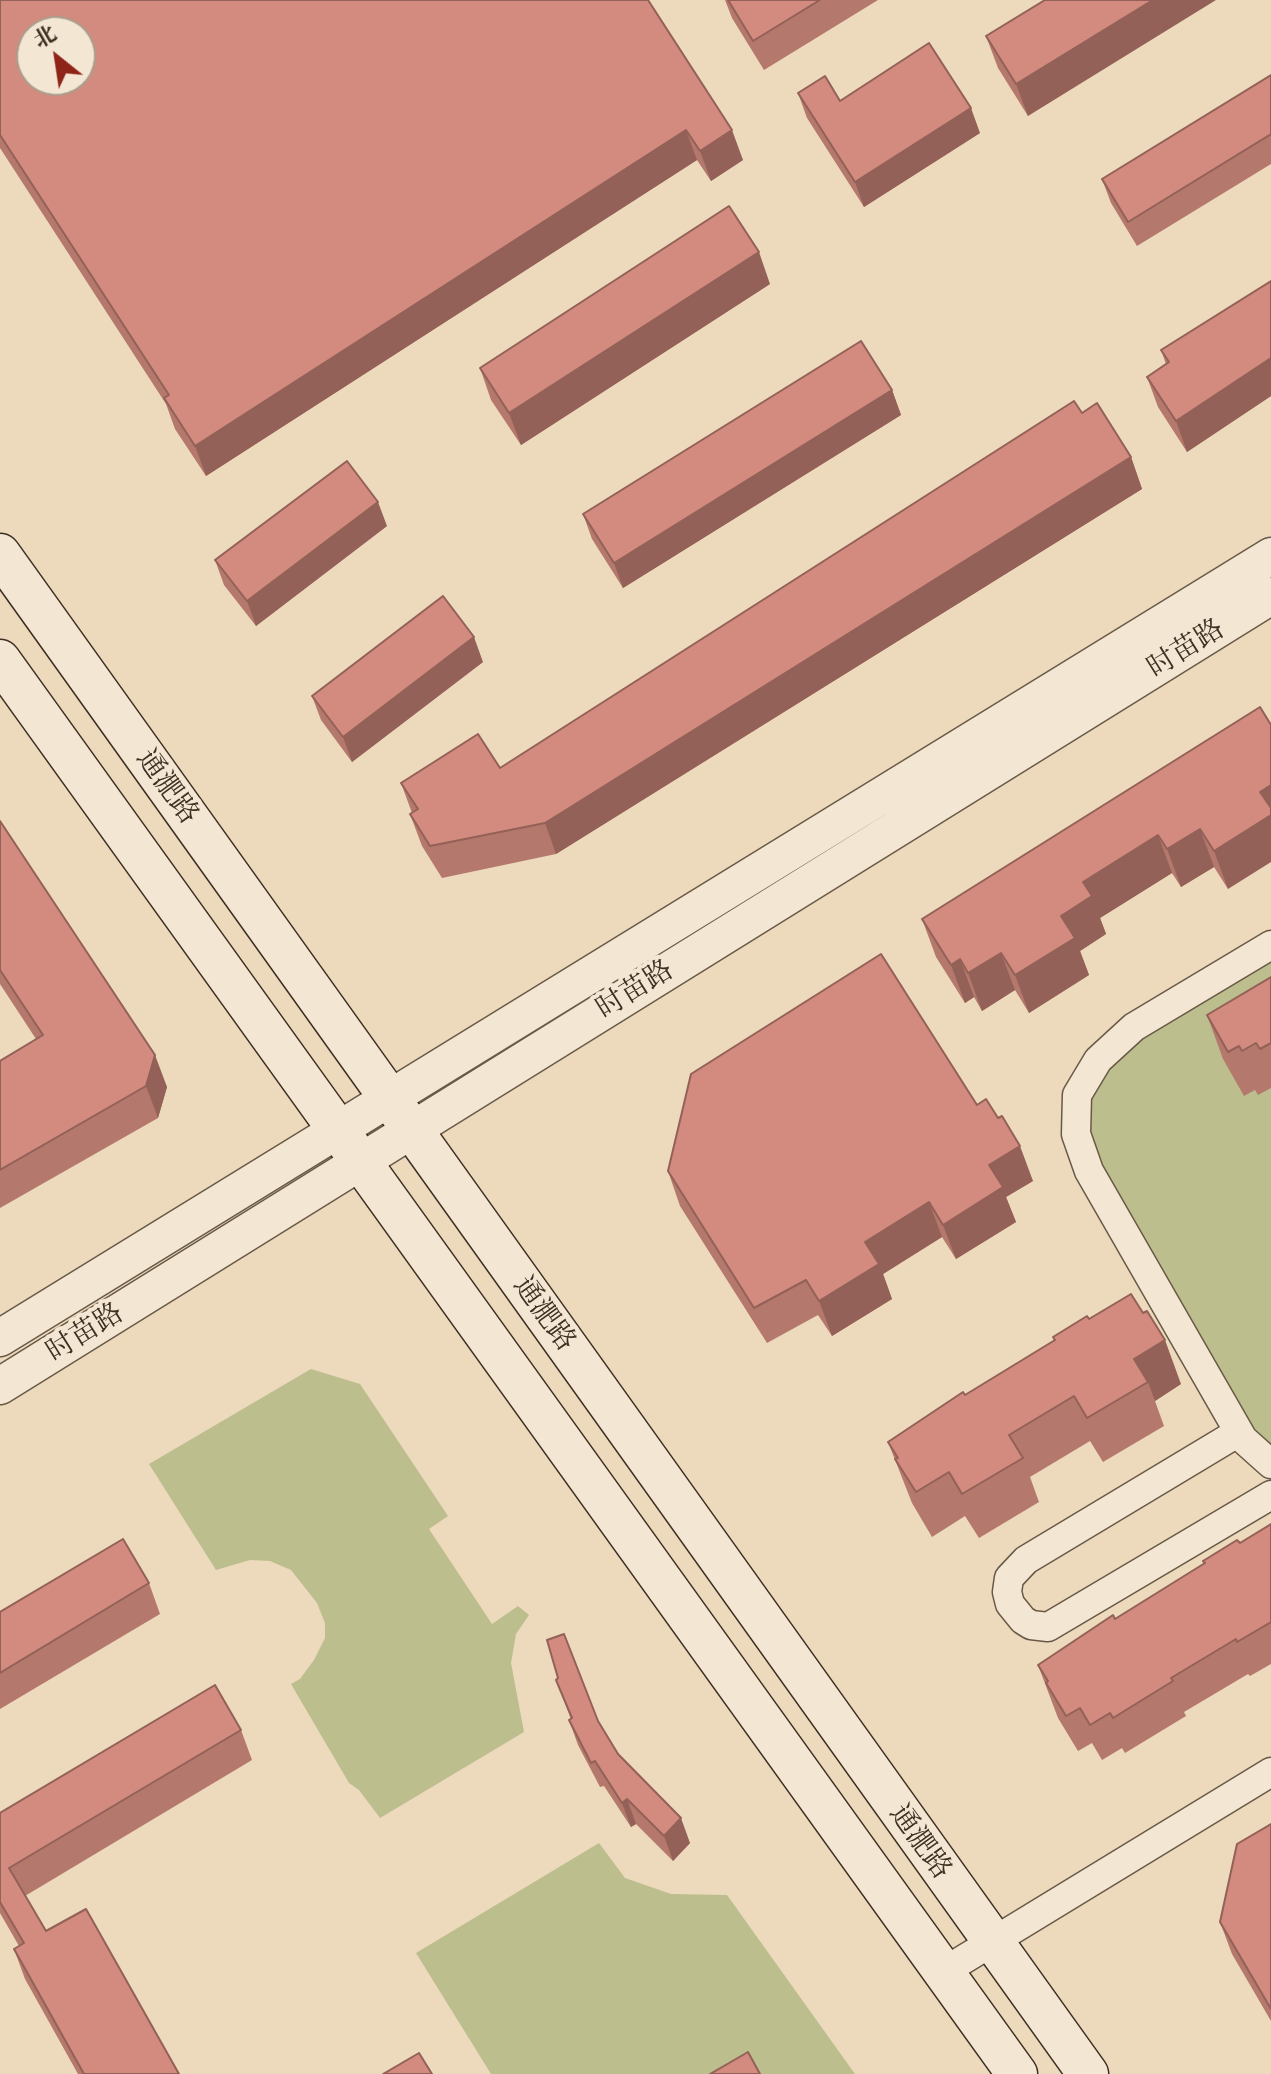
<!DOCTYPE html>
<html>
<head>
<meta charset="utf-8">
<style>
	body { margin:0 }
	#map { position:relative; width:1271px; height:2074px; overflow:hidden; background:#edd9bc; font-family:"EB Garamond","Noto Serif SC",serif }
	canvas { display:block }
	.north { position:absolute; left:16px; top:16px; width:80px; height:80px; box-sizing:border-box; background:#f3e6d3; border:2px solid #aa9d8c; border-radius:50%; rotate:330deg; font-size:22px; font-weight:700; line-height:32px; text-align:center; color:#3d2f22 }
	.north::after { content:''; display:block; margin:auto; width:28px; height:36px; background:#8f2418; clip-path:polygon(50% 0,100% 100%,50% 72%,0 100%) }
</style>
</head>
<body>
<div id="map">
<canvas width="1271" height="2074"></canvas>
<div class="north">北</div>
</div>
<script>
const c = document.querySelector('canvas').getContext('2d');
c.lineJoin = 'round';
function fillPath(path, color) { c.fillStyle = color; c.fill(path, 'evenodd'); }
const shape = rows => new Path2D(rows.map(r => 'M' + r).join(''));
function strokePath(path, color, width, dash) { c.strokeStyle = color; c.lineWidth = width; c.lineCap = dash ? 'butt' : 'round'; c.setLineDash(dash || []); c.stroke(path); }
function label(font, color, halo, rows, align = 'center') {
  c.font = font + ' "EB Garamond","Noto Serif SC",serif'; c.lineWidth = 8; c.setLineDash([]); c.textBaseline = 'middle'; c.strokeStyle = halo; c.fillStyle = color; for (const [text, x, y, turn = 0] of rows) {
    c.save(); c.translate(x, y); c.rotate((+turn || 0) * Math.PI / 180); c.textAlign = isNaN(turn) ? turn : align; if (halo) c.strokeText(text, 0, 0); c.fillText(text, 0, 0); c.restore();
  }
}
const green = shape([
	[1271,954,1271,1454,1246,1425,1093,1166,1085,1095,1135,1035],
	[311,1369,360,1384,448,1516,429,1529,492,1624,518,1606,529,1615,516,1634,511,1663,524,1732,380,1818,359,1790,349,1783,291,1684,300,1679,314,1660,325,1638,325,1623,317,1603,291,1570,270,1561,250,1560,216,1570,149,1464],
	[599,1843,625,1878,671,1894,727,1895,855,2074,491,2074,416,1953]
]);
const minor = shape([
	[1271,945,1134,1027,1098,1060,1077,1095,1076,1134,1089,1171,1243,1439,1271,1464],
	[1239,1432,1026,1560,1009,1578,1007,1592,1010,1604,1023,1620,1031,1625,1048,1627,1271,1495],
	[943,1972,1271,1772]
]);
const tertiary = shape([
	[0,1338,1271,556],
	[0,1386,1271,596]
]);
const secondary = shape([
	[0,554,1088,2074],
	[0,660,1017,2074]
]);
const wall = shape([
	[0,0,648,0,743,160,711,181,697,160,206,476,175,429,166,404,0,148],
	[725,0,878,0,764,70,732,18],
	[1045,0,1028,116,998,68,986,36],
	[1271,75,1271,164,1137,246,1111,203,1102,179],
	[798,93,980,133,864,207,807,118],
	[1271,281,1271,396,1187,452,1158,407,1147,377,1166,364,1161,350],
	[770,284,521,445,491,400,480,368],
	[892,390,901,415,623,588,592,539,583,514],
	[1082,413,1131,457,1142,489,556,854,442,878,422,846,410,814,412,813,401,783,500,768],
	[387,526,256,626,224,585,215,560],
	[483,662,352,762,321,720,312,696],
	[1260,707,1228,889,1214,867,1181,887,1172,873,1100,918,1106,934,1080,951,1089,975,1029,1013,1015,990,982,1011,974,997,965,1003,936,957,922,919],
	[0,821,167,1087,158,1118,0,1208,0,1061,36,1039,0,984],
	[1271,977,1271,1088,1258,1095,1255,1090,1244,1096,1223,1059,1207,1015],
	[977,1105,1033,1181,1006,1197,1016,1222,956,1259,942,1237,883,1274,892,1299,832,1336,818,1315,767,1343,680,1206,668,1171],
	[1089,1319,1181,1384,1155,1401,1164,1426,1103,1462,1090,1441,1030,1477,1039,1502,979,1538,965,1516,932,1537,912,1503,888,1442,1054,1341,1053,1337],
	[1271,1524,1271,1664,1250,1676,1248,1674,1184,1712,1186,1716,1125,1753,1122,1748,1102,1760,1092,1743,1078,1751,1058,1718,1038,1665],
	[149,1583,160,1614,0,1709,0,1612],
	[556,1680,598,1721,618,1754,690,1843,673,1861,636,1824,631,1827,604,1786,600,1787,578,1745,569,1720,571,1719],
	[241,1730,252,1760,25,1896,46,1931,179,2074,78,2074,25,1979,14,1949,19,1946,0,1913,0,1813],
	[1271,1824,1271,2021,1232,1954,1220,1922]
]);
const shadedWall = shape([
	[1153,0,1216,0,1028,116,1016,84],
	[971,108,980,133,864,207,855,182],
	[686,130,697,160,206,476,195,446],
	[732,130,743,160,711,181,700,151],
	[759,252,770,284,521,445,509,413],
	[1271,358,1271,396,1187,452,1176,421],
	[892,390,901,415,623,588,614,563],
	[1131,457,1142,489,556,854,545,823],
	[378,502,387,526,256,626,247,601],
	[474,637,483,662,352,762,343,737],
	[1271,785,1271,862,1228,889,1214,851,1260,792],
	[1200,829,1214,867,1181,887,1167,849],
	[1158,835,1172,873,1100,918,1106,934,1080,951,1089,975,1029,1013,1015,975,1061,916,1083,882],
	[1001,953,1015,990,982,1011,968,973],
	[960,959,974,997,965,1003,951,965],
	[155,1055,167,1087,158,1118,146,1086],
	[1020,1146,1033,1181,1006,1197,1016,1222,956,1259,943,1225,989,1165],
	[929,1202,942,1237,883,1274,892,1299,832,1336,819,1301,865,1242],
	[1165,1340,1181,1384,1155,1401,1148,1382,1134,1359],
	[627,1799,636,1824,631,1827,622,1803],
	[681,1818,690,1843,673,1861,664,1836]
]);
const building = shape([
	[0,0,648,0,732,130,700,151,686,130,195,446,164,398,169,395,0,135,0,0],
	[32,32,80,32,80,80,32,80,32,32],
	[728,0,820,0,753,41,728,0],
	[1045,0,1153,0,1016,84,986,36,1045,0],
	[929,43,971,108,855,182,798,93,825,76,840,101,929,43],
	[1271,75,1271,134,1128,222,1102,179,1271,75],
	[729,206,759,252,509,413,480,368,729,206],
	[1271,281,1271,358,1176,421,1147,377,1169,362,1161,350,1271,281],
	[861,341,892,390,614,563,583,514,861,341],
	[1074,401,1082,413,1097,403,1131,457,545,823,430,846,410,814,418,809,401,783,478,734,500,768,1074,401],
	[347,461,378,502,247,601,215,560,347,461],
	[443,596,474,637,343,737,312,696,443,596],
	[1260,707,1271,725,1271,785,1260,792,1271,808,1271,815,1214,851,1200,829,1167,849,1158,835,1083,882,1092,896,1061,916,1075,938,1015,975,1001,953,968,973,960,959,951,965,922,919,1260,707],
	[0,821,155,1055,146,1086,0,1170,0,1061,43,1035,0,970,0,821],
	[881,954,977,1105,986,1099,998,1118,1002,1116,1020,1146,989,1165,1003,1187,943,1225,929,1202,865,1242,879,1264,819,1301,806,1280,754,1308,668,1171,691,1074,881,954],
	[1271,977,1271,1043,1260,1049,1256,1043,1242,1051,1239,1046,1228,1052,1207,1015,1271,977],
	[1131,1294,1143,1313,1147,1311,1165,1340,1134,1359,1148,1382,1087,1418,1074,1396,1009,1435,1023,1458,962,1494,949,1472,916,1492,895,1459,898,1458,888,1442,963,1392,965,1395,1055,1340,1053,1337,1087,1316,1089,1319,1131,1294],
	[1271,1524,1271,1622,1237,1642,1236,1639,1171,1678,1173,1681,1113,1718,1110,1713,1090,1725,1080,1708,1066,1716,1046,1683,1048,1681,1038,1665,1113,1615,1115,1619,1205,1563,1203,1561,1237,1540,1240,1543,1271,1524],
	[123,1539,149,1583,0,1673,0,1612,123,1539],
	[564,1634,598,1721,618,1754,681,1818,664,1836,627,1799,622,1803,595,1761,591,1763,569,1720,572,1718,556,1680,558,1678,547,1640,564,1634],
	[215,1685,241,1730,9,1868,46,1931,86,1909,179,2074,84,2074,14,1949,24,1943,0,1902,0,1813,215,1685],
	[1271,1824,1271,2009,1220,1922,1237,1844,1271,1824],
	[748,2052,760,2074,710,2074,748,2052],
	[419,2053,432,2074,383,2074,419,2053]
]);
const streetNames = [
	["时苗路",1186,649,-32],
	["通淝路",167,787,54],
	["时苗路",635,990,-32],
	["通淝路",544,1314,54],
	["时苗路",85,1333,-32],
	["通淝路",920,1842,54]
];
fillPath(green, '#bcbe8e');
strokePath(minor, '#695a48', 31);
strokePath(tertiary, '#695a48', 39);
strokePath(secondary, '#3d2f22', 43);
strokePath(minor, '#f3e6d3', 28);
strokePath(tertiary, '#f3e6d3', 36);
strokePath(secondary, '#f3e6d3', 40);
fillPath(wall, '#b5786c');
fillPath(shadedWall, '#936158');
fillPath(building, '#d28b7e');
strokePath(building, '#936158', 2);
label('28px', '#3d2f22', '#f3e6d3', streetNames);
</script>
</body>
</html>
